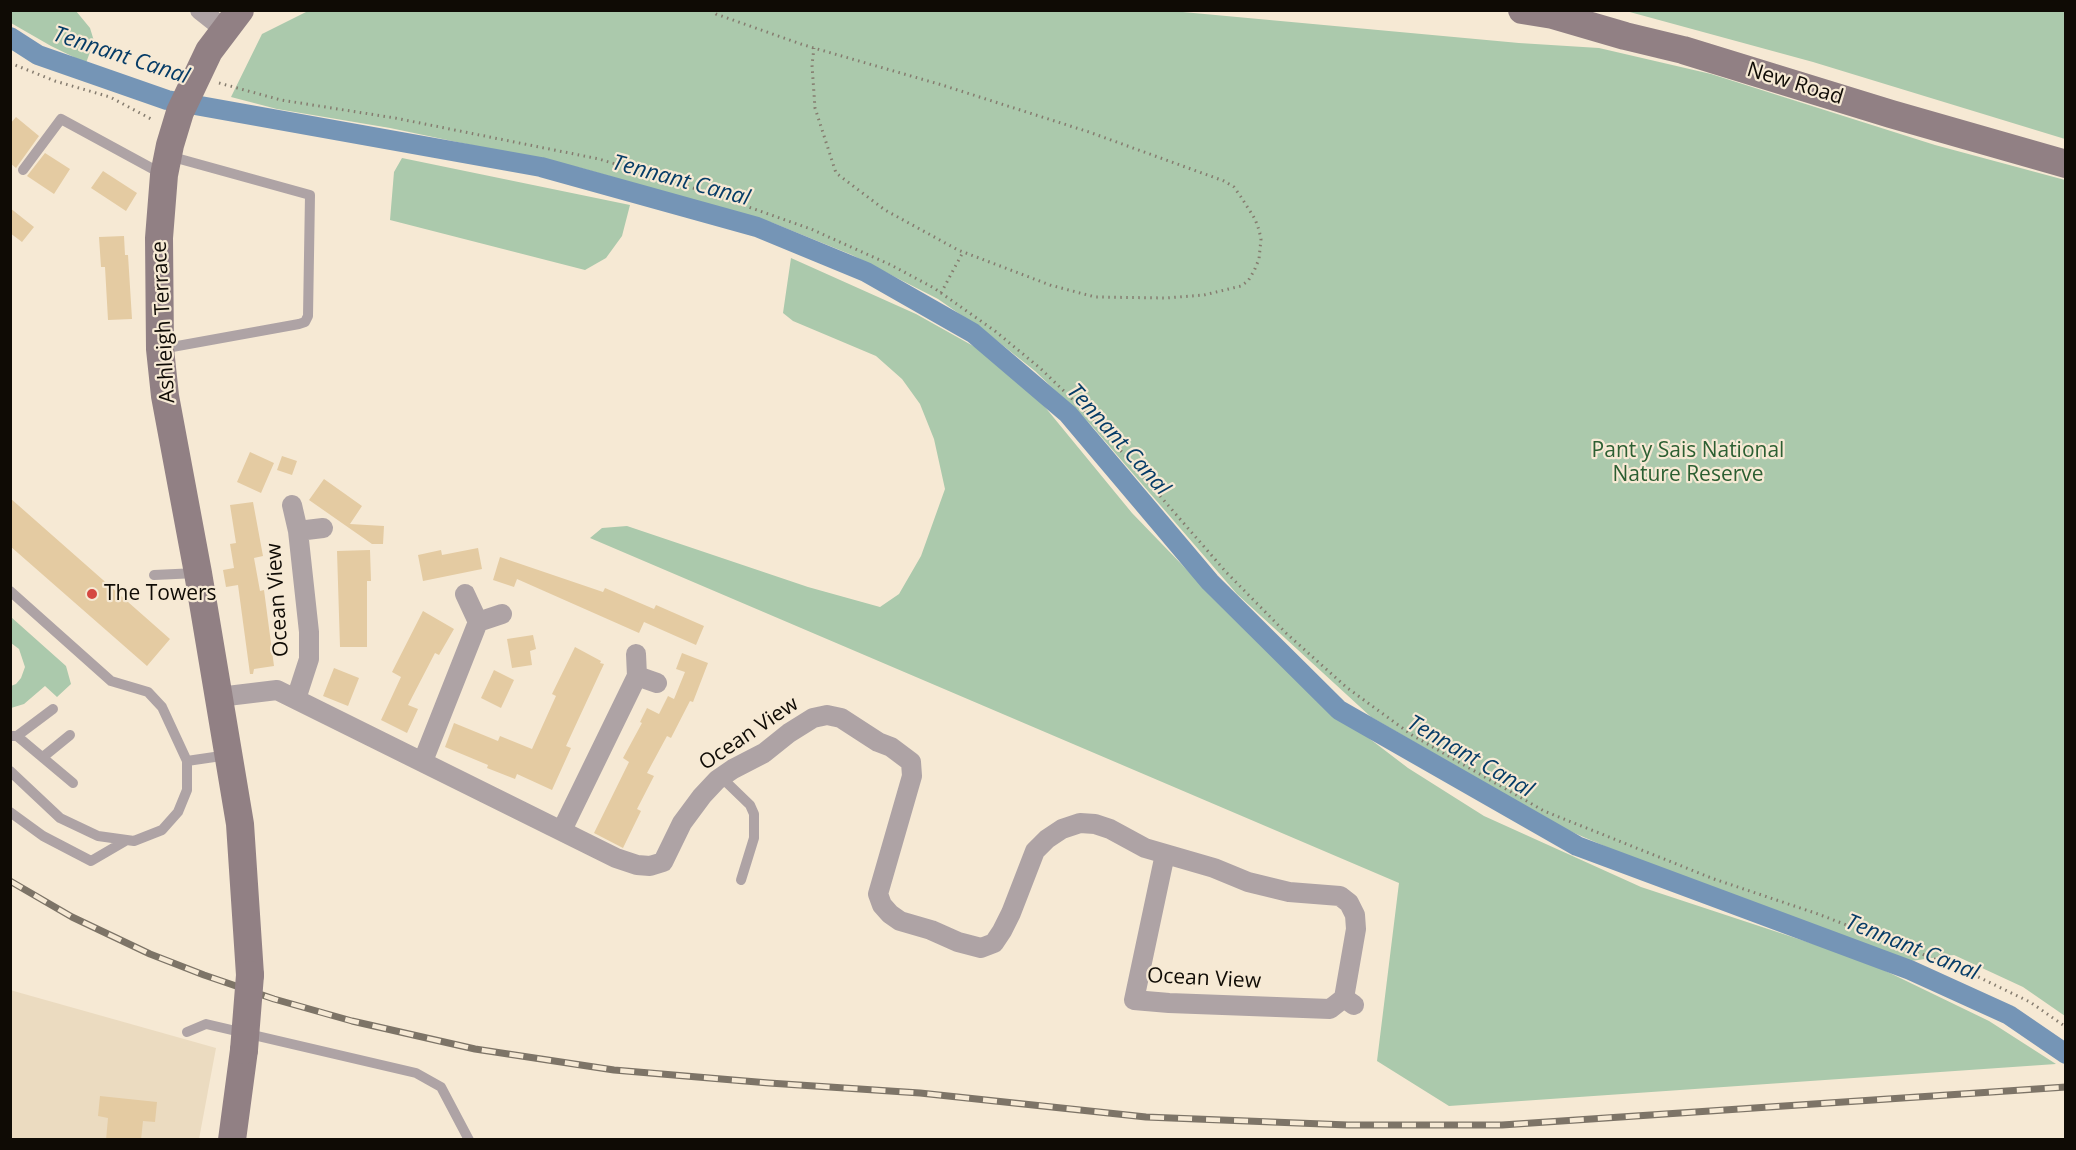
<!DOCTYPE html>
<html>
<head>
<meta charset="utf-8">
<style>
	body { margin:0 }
	#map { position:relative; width:2076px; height:1150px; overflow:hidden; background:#f6e9d4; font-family:"Open Sans",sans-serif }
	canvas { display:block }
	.frame { position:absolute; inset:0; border:12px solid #0f0b05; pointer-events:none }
</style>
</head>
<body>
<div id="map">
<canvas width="2076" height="1150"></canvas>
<div class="frame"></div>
</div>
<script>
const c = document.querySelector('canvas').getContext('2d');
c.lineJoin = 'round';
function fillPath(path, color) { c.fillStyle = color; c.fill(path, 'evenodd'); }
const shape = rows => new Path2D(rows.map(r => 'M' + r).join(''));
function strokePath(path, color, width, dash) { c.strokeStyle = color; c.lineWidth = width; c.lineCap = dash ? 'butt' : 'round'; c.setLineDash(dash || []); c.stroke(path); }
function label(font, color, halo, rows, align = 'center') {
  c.font = font + ' "Open Sans",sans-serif'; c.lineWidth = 4.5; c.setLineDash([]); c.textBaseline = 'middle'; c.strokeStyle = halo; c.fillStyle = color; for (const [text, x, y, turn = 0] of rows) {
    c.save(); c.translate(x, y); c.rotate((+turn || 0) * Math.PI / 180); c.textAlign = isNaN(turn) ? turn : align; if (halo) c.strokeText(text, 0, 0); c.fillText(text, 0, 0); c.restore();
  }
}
const built = shape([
	[10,990,216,1048,199,1139,11,1139]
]);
const green = shape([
	[11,10,76,11,90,28,94,41,86,63,51,46,11,23],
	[1172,11,1519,43,1599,48,1711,74,1935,145,2065,180,2065,1016,2023,987,1954,955,1911,961,1676,877,1565,829,1371,717,1237,594,1091,425,1035,371,991,336,938,299,852,255,773,223,581,168,390,128,277,109,231,97,262,34,308,11],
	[1626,11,2065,11,2065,139,1813,62],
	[402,158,630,205,622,236,606,258,585,270,390,220,394,172],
	[791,258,916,314,975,347,1031,390,1132,513,1218,602,1328,707,1408,768,1484,816,1641,887,1865,961,1989,1021,2056,1064,1449,1106,1377,1061,1399,883,590,538,602,528,627,526,808,587,880,607,899,594,921,556,945,489,934,439,920,404,902,379,876,356,793,321,783,313],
	[11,617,66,666,71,684,57,697,45,686,24,704,11,708,11,686,16,684,21,678,25,667,19,649,11,643]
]);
const canal = shape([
	[10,37,38,55,167,100,541,167,757,227,866,272,973,333,1068,414,1210,582,1339,710,1577,846,1910,970,2009,1015,2066,1054]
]);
const building = shape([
	[16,117,39,136,16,168,10,163,10,124],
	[45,153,70,169,54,194,27,176],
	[103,171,137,193,126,211,91,188],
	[10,208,34,227,22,242,10,233],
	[124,236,125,255,128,255,132,319,108,320,105,267,101,267,99,237],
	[250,452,274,463,261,493,237,482],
	[282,456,297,461,292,475,277,470],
	[324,479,362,506,350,524,384,526,383,544,372,544,309,500],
	[10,498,170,639,147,666,10,546],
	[253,502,263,556,254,558,260,591,264,590,274,666,254,669,253,674,250,674,238,585,226,587,223,570,234,568,230,544,236,543,230,505],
	[478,548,482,569,423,581,418,555,441,550,442,555],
	[370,550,371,581,367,581,367,647,340,647,337,551],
	[500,557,603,592,605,588,654,609,656,605,704,626,696,645,644,622,639,633,517,579,514,587,493,580],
	[423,611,454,629,439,655,435,653,408,705,418,709,407,733,381,720,401,677,392,672],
	[533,635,536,649,530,651,532,665,512,668,507,639],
	[575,647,601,661,600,663,604,664,566,746,571,748,552,790,517,774,515,779,487,768,488,765,445,747,454,723,498,741,500,736,532,749,556,696,552,694],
	[682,653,708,663,693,702,690,701,671,738,667,736,647,773,654,776,637,809,641,811,623,848,594,833,629,762,623,758,642,723,640,722,647,708,659,714,668,696,674,699,685,672,676,669],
	[334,668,359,678,348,706,323,696],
	[494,670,514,680,501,708,481,698],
	[100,1096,157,1102,155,1122,143,1121,141,1140,106,1140,108,1118,98,1116]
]);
const path = shape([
	[711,10,716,14,801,44,814,48,942,85,1089,132,1224,181,1234,187,1241,197,1255,219,1259,230,1261,239,1259,259,1254,271,1248,281,1241,286,1204,295,1166,298,1095,297,1050,285,958,250,885,210,836,173,815,108,812,65,814,48],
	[10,63,55,81,110,97,153,120],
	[219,83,281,100,395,118,599,159,706,192,811,229,891,265,934,288,995,331,1040,368,1095,421,1226,572,1286,633,1346,687,1412,735,1544,811,1714,879,1818,914,1966,971,2030,1002,2066,1027],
	[941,293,963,252]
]);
const lane = shape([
	[23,170,61,119,164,175],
	[161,349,299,324,305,322,308,316,310,195,169,156],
	[154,575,197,573],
	[10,591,111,681,148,692,162,707,187,761,187,790,178,812,162,830,134,841,98,836,60,818,10,771],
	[11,736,17,736,53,709],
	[17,736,73,783],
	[43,757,70,735],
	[187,761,228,755],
	[721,777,750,805,754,814,754,838,741,880],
	[10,812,43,836,91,861,127,840],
	[187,1032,206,1024,416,1073,441,1087,469,1140]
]);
const street = shape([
	[200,10,224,29],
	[292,505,298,531,309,632,309,659,296,699],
	[298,531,323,528],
	[478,622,502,614],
	[637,676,657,683],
	[219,697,277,690,616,858,637,865,650,866,663,862,682,823,702,796,717,780,733,769,764,753,789,733,813,718,827,715,841,718,878,742,891,747,911,762,912,776,878,894,882,905,890,914,900,921,931,930,958,942,981,948,994,943,1002,931,1011,913,1035,851,1047,839,1062,829,1080,823,1095,824,1110,829,1145,848,1214,868,1248,882,1289,892,1340,896,1349,903,1355,915,1356,929,1344,998],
	[423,761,478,622,465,594],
	[562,830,637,676,636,654],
	[1165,854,1134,1000,1169,1003,1330,1009,1344,998,1354,1005]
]);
const secondary = shape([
	[240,10,209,51,180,112,170,145,164,175,159,238,160,349,165,396,198,573,240,824,250,975],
	[1522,10,1553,15,1625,36,1683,50,1891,114,2066,164],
	[232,1140,244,1050]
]);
const rail = shape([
	[10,881,72,917,150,954,204,975,274,999,352,1021,475,1049,614,1070,769,1083,920,1093,1146,1117,1348,1125,1502,1125,2066,1087]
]);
const secondaryBridge = shape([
	[244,1050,250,975]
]);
const markers = [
	[92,594,6,"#d54741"]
];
const streetNames = [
	["New Road",1795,84,17],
	["Ashleigh Terrace",164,322,-93],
	["Ocean View",278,600,-94],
	["Ocean View",749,734,-34],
	["Ocean View",1204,979,3]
];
const parkNames = [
	["Pant y Sais National",1688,451],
	["Nature Reserve",1688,475]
];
const poiNames = [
	["The Towers",104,594]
];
const waterNames = [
	["Tennant Canal",121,56,18],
	["Tennant Canal",681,181,15],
	["Tennant Canal",1118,440,48],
	["Tennant Canal",1470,757,30],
	["Tennant Canal",1912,948,22]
];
fillPath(built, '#ebdbc0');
fillPath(green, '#abc9ac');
strokePath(canal, '#7595b6', 20);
fillPath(building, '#e4cba2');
strokePath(path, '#857c6f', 3, [1.5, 4.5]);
strokePath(lane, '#aea3a5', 10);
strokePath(street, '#aea3a5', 20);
strokePath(secondary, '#918084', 28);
strokePath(rail, '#7d7467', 7);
strokePath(rail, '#f6e9d4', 4.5, [14]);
strokePath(secondaryBridge, '#918084', 28);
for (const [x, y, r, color] of markers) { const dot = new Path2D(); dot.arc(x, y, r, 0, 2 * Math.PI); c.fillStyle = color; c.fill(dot); strokePath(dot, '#f6e9d4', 2); }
label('21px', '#0f0b05', '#f6e9d4', streetNames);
label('21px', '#2c5f32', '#f6e9d4', parkNames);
label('21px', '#0f0b05', '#f6e9d4', poiNames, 'left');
label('italic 22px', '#063c67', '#f6e9d4', waterNames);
</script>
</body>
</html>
